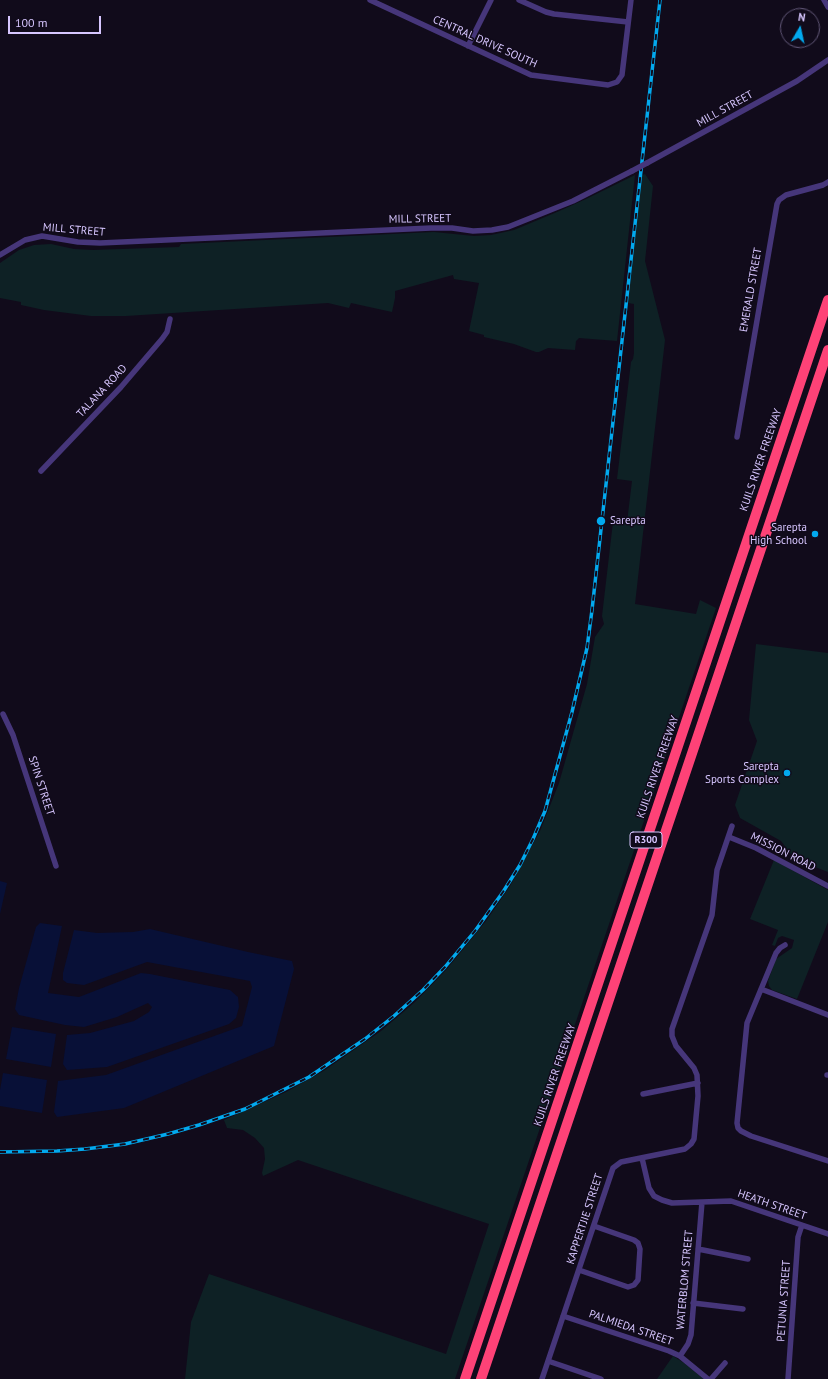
<!DOCTYPE html>
<html>
<head>
<meta charset="utf-8">
<style>
	body { margin:0 }
	#map { position:relative; width:828px; height:1379px; overflow:hidden; background:#110b1b; font-family:"PT Sans",sans-serif }
	canvas { display:block }
	.north { position:absolute; left:780px; top:8px; width:40px; height:40px; box-sizing:border-box; background:#110b1b; border:1px solid #605676; border-radius:50%; rotate:9deg; font-size:11px; font-weight:700; line-height:16px; text-align:center; color:#d7c6ff }
	.north::after { content:''; display:block; margin:auto; width:14px; height:18px; background:#02a9ee; clip-path:polygon(50% 0,100% 100%,50% 72%,0 100%) }
	.scale { position:absolute; left:8px; top:16px; width:93px; height:18px; box-sizing:border-box; border:2px solid #d7c6ff; border-top:0; padding-left:5px; font-size:12px; line-height:14px; white-space:nowrap; color:#d7c6ff; -webkit-text-stroke:3px #110b1b; paint-order:stroke }
</style>
</head>
<body>
<div id="map">
<canvas width="828" height="1379"></canvas>
<div class="north">N</div>
<div class="scale">100 m</div>
</div>
<script>
const c = document.querySelector('canvas').getContext('2d');
c.lineJoin = 'round';
function fillPath(path, color) { c.fillStyle = color; c.fill(path, 'evenodd'); }
const shape = rows => new Path2D(rows.map(r => 'M' + r).join(''));
function strokePath(path, color, width, dash) { c.strokeStyle = color; c.lineWidth = width; c.lineCap = dash ? 'butt' : 'round'; c.setLineDash(dash || []); c.stroke(path); }
function label(font, color, halo, rows, align = 'center') {
  c.font = font + ' "PT Sans",sans-serif'; c.lineWidth = 3; c.setLineDash([]); c.textBaseline = 'middle'; c.strokeStyle = halo; c.fillStyle = color; for (const [text, x, y, turn = 0] of rows) {
    c.save(); c.translate(x, y); c.rotate((+turn || 0) * Math.PI / 180); c.textAlign = isNaN(turn) ? turn : align; if (halo) c.strokeText(text, 0, 0); c.fillText(text, 0, 0); c.restore();
  }
}
const green = shape([
	[645,174,653,186,645,261,665,340,635,604,696,614,700,600,716,608,455,1379,185,1379,191,1322,209,1274,446,1354,489,1224,298,1160,263,1176,262,1173,265,1159,264,1148,255,1138,243,1130,227,1128,224,1120,286,1092,325,1070,381,1031,415,1002,446,970,486,921,510,886,540,831,559,783,587,684,595,637,604,624,602,616,613,522,627,522,632,481,617,479,631,362,633,359,634,353,634,304,628,303,642,175],
	[635,175,617,341,579,338,576,341,575,350,548,348,539,352,536,352,514,344,484,337,484,335,469,331,479,283,454,279,453,275,395,291,395,298,392,312,351,303,349,308,328,303,126,316,91,316,44,310,21,305,21,302,0,298,0,263,19,250,34,245,51,244,74,249,93,250,179,247,181,244,434,232,474,236,491,235,514,230,557,212,586,199],
	[756,644,828,653,828,872,815,867,791,854,781,841,740,818,735,805,757,741,749,720],
	[774,860,828,890,828,922,797,999,772,990,769,986,768,981,776,959,792,948,794,940,782,936,778,938,775,946,772,945,778,930,750,919],
	[673,1356,684,1363,704,1379,657,1379]
]);
const water = shape([
	[0,881,7,883,0,914],
	[40,923,62,926,48,993,79,997,141,973,150,974,230,990,238,997,239,1007,236,1018,229,1024,107,1067,67,1070,63,1064,67,1035,90,1033,134,1021,149,1012,152,1007,148,1003,117,1017,84,1027,65,1025,19,1015,15,1009,19,988,36,927],
	[150,929,248,952,292,961,294,969,274,1046,124,1108,57,1117,54,1112,58,1081,106,1075,242,1026,252,987,250,981,147,962,84,985,67,983,63,980,63,973,74,930,97,933,133,932],
	[12,1027,56,1034,51,1067,6,1059],
	[3,1073,47,1080,42,1113,0,1106,0,1090]
]);
const minor = shape([
	[370,0,531,75,608,85,617,82,622,75,631,0],
	[519,0,546,12,554,14,628,22],
	[824,0,828,7],
	[468,46,491,0],
	[647,163,797,81,828,60],
	[0,255,25,240,42,236,78,242,100,243,431,228,452,228,473,231,492,230,508,227,573,201,632,171],
	[737,437,777,204,779,200,786,195,823,185,828,182],
	[41,471,121,387,162,339,167,332,170,319],
	[3,714,13,735,56,866],
	[729,837,756,848,828,886],
	[785,945,780,948,776,953,747,1023,737,1123,738,1128,741,1131,751,1136,828,1161],
	[761,989,828,1015],
	[827,1075,828,1075],
	[643,1094,698,1083],
	[642,1158,649,1188,654,1196,662,1200,672,1203,731,1201,828,1234],
	[698,1249,748,1259],
	[579,1270,628,1287,634,1285,638,1280,640,1249,638,1243,634,1240,594,1226],
	[693,1303,743,1309],
	[563,1316,669,1351,680,1356,708,1379],
	[680,1356,688,1344,691,1335,702,1202],
	[548,1361,601,1379],
	[542,1379,613,1168,621,1162,685,1149,691,1144,694,1139,698,1096,697,1075,694,1068,676,1046,672,1036,672,1029,712,915,717,870,732,826],
	[711,1379,725,1363],
	[788,1379,798,1237,802,1225]
]);
const motorway = shape([
	[465,1379,828,300],
	[481,1379,828,350]
]);
const rail = shape([
	[0,1152,57,1151,85,1149,125,1144,168,1134,199,1125,245,1109,309,1077,365,1039,394,1016,423,990,445,967,475,931,503,892,520,865,533,839,545,811,572,712,587,648,592,610,660,0]
]);
const minorBridge = shape([
	[632,171,647,163]
]);
const markers = [
	[601,521,5,"#02a9ee"],
	[815,534,4,"#02a9ee"],
	[787,773,4,"#02a9ee"]
];
const shields = [
	[646,840,32]
];
const shieldNames = [
	["R300",646,840]
];
const streetNames = [
	["CENTRAL DRIVE SOUTH",485,42,24],
	["MILL STREET",725,109,-29],
	["MILL STREET",420,219,-1],
	["MILL STREET",74,230,5],
	["EMERALD STREET",751,290,-80],
	["TALANA ROAD",102,391,-47],
	["KUILS RIVER FREEWAY",761,460,-71],
	["KUILS RIVER FREEWAY",658,767,-71],
	["SPIN STREET",41,786,72],
	["MISSION ROAD",783,852,27],
	["KUILS RIVER FREEWAY",555,1075,-71],
	["HEATH STREET",772,1205,19],
	["KAPPERTJIE STREET",585,1219,-72],
	["WATERBLOM STREET",685,1280,-85],
	["PETUNIA STREET",784,1301,-86],
	["PALMIEDA STREET",631,1328,19]
];
const poiNames = [
	["Sarepta",610,521,"left"],
	["Sarepta",807,528],
	["High School",807,541],
	["Sarepta",779,767],
	["Sports Complex",779,780]
];
fillPath(green, '#0e2125');
fillPath(water, '#081037');
strokePath(minor, '#46367a', 5.5);
strokePath(motorway, '#fe4277', 10);
strokePath(rail, '#02a9ee', 3.5);
strokePath(rail, '#110b1b', 2, [6]);
strokePath(minorBridge, '#46367a', 5.5);
for (const [x, y, r, color] of markers) { const dot = new Path2D(); dot.arc(x, y, r, 0, 2 * Math.PI); c.fillStyle = color; c.fill(dot); strokePath(dot, '#110b1b', 1.5); }
for (const [x, y, w] of shields) { const box = new Path2D(); box.roundRect(x - w / 2, y - 8, w, 16, 3); c.fillStyle = '#110b1b'; c.fill(box); strokePath(box, '#d7c6ff', 1); }
label('bold 10px', '#d7c6ff', null, shieldNames);
label('11px', '#d7c6ff', '#110b1b', streetNames);
label('11px', '#d7c6ff', '#110b1b', poiNames, 'right');
</script>
</body>
</html>
